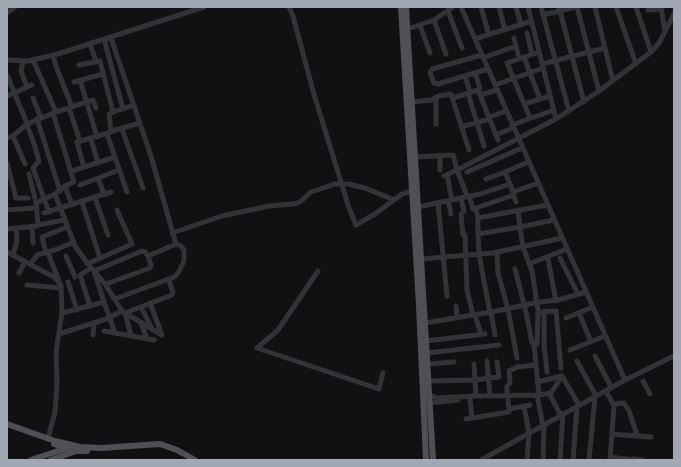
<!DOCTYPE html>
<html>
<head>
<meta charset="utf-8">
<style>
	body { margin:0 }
	#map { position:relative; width:681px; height:467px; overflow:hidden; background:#111113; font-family:Roboto,sans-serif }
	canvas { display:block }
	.frame { position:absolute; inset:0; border:8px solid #a2a8b3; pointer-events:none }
</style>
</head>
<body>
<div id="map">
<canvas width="681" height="467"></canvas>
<div class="frame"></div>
</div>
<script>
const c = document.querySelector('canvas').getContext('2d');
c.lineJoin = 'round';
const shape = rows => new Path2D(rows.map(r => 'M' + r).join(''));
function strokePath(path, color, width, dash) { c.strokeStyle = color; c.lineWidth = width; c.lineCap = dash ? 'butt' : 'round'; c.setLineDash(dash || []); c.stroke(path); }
const minor = shape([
	[289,7,293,16,313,91,349,208,356,225,375,214,402,194,412,191],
	[461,7,625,380],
	[481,7,489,35],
	[499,7,505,30],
	[516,7,521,25],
	[528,7,556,119],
	[541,7,569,111],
	[559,7,584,102],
	[577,7,599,91],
	[595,7,613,81],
	[616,7,636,64],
	[636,7,651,52],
	[661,7,665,31],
	[648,10,662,9],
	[448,11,462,48],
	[7,13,15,7],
	[543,15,576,7],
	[434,20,446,54],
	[420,25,430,53],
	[407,29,434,20,453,7],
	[527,33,532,54],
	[111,38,151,156,176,244],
	[514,38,519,58],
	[104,39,123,109],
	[475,39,532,21],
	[90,44,96,61],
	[53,55,56,66,72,107],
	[482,55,432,69,430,73,434,83,438,84,488,69],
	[524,57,540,99],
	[483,58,516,46],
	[7,60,28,61,58,54,204,7],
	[33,60,56,112],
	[23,61,21,71,27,87],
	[542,64,605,48],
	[79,65,100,61,113,112,109,114,111,132,77,142,84,167],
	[475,73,480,88],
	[7,75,24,116,35,147,39,161,33,168,49,212],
	[465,76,470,92],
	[80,80,97,137],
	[74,82,103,74],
	[495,85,543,68],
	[468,93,484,146],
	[480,95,497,90],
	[7,96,32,85],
	[436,97,436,124],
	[33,98,41,118],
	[453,98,478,90,498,140],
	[412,102,431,100,439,96,451,94,469,150],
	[524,104,550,96],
	[69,108,80,141],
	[113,112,134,105],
	[489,117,506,111],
	[530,118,507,63,539,52],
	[37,119,60,191],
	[512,125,554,110],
	[461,127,490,119],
	[122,129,143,188],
	[112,131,140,123],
	[107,134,127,192],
	[496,135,513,128],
	[13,136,25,164],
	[7,138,13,136,27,124,56,112,93,100,96,108],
	[91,139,98,163],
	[440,156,440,170],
	[415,157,453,155,457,170,556,119,599,91,651,52,659,43,674,14],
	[7,163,16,198,28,198],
	[72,171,115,157],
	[467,172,522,148],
	[29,174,36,203],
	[447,175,452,200],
	[444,176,457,170,467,196],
	[98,178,104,194],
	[486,179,505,172],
	[510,184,505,172,528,162],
	[80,185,119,170],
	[65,186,72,205],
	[513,193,516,202],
	[55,194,75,246,88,264,105,284,122,311],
	[469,196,473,209,514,195],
	[95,198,108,235],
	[461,198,464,211,461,214,463,235],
	[448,201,451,214],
	[82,202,100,258],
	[438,203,447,296],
	[418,207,480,194,510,184,513,192,538,183],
	[476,209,478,218,547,205],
	[7,210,36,208],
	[44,213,111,192],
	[478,218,478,234],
	[38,225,64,220],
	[32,226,33,243],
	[7,229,37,226,38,224,36,203,55,194,65,186,74,182,53,113],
	[172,233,222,216,269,206,294,204,300,202,311,192,335,184,348,184,365,188,394,200],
	[465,235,467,290,473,315,475,315,481,334],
	[7,252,54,277,61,285,62,312,56,352,57,383,55,412,48,438],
	[497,252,498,273,508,309,517,358],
	[46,253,42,237,67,227],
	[48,253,59,281],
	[13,255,17,241,16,228],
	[66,256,75,277],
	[560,258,578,294],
	[421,259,493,253,562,238],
	[548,259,556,301],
	[87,264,132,244,117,210],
	[529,264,567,249],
	[30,265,37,255,55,250,74,242],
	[515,269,526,312,532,343,537,344,538,310,532,271,523,247,520,227,554,220],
	[318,271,278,330,257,348,379,389,383,373],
	[19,273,25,262],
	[68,282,77,310],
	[106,284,150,268,151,265,148,256],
	[27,285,61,288],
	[104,302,94,271,142,251,145,252,148,256,176,244,181,246,184,250,184,261,178,273,174,277,115,299],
	[90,306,80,275,91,268],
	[456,306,457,318],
	[141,307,152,329],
	[544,311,544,344,547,372],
	[491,312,495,335],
	[538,312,556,311,561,368],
	[62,313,104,302,115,333],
	[490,313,479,254,478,234,520,227,518,210],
	[579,313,591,342],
	[566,318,593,307],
	[141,323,147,339],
	[425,323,491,312,540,302,558,300,586,292],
	[104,331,154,340],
	[59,334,109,318,122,311,162,335,150,303],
	[93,335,94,323],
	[131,336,125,313,172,295,173,293,169,280],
	[426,341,485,334],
	[570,350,605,336],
	[427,353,499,345],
	[595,356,611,387],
	[487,361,490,396],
	[577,361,596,396],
	[427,364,454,362],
	[474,364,475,380,499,377,497,362],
	[562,376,579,405],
	[428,381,475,380,476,396,437,398,429,395],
	[643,381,650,394],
	[537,382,562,376,551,393,539,395],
	[606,391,614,406,610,460],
	[549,393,561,416],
	[537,395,543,426],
	[476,396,539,395,534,344],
	[507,396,507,386,510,383,509,371,517,367,535,365],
	[470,399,472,418],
	[430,403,458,400],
	[613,404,624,403,629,411,637,435],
	[524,406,529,433,527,460],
	[509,409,530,405],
	[466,419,509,412,508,399],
	[612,434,651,437],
	[610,457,633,460],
	[633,459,643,460],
	[481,460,625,380,674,356],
	[543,460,544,425],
	[560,460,563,414],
	[573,460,577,407],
	[589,460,595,397]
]);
const major = shape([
	[401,7,419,305,426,460],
	[406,7,433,460],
	[7,424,55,441,80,447,101,448,160,444,177,450,195,460],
	[54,444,75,451,87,451],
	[31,460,67,448],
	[51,460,76,451]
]);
strokePath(minor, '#323337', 5);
strokePath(major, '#4e5056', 6);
</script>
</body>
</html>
